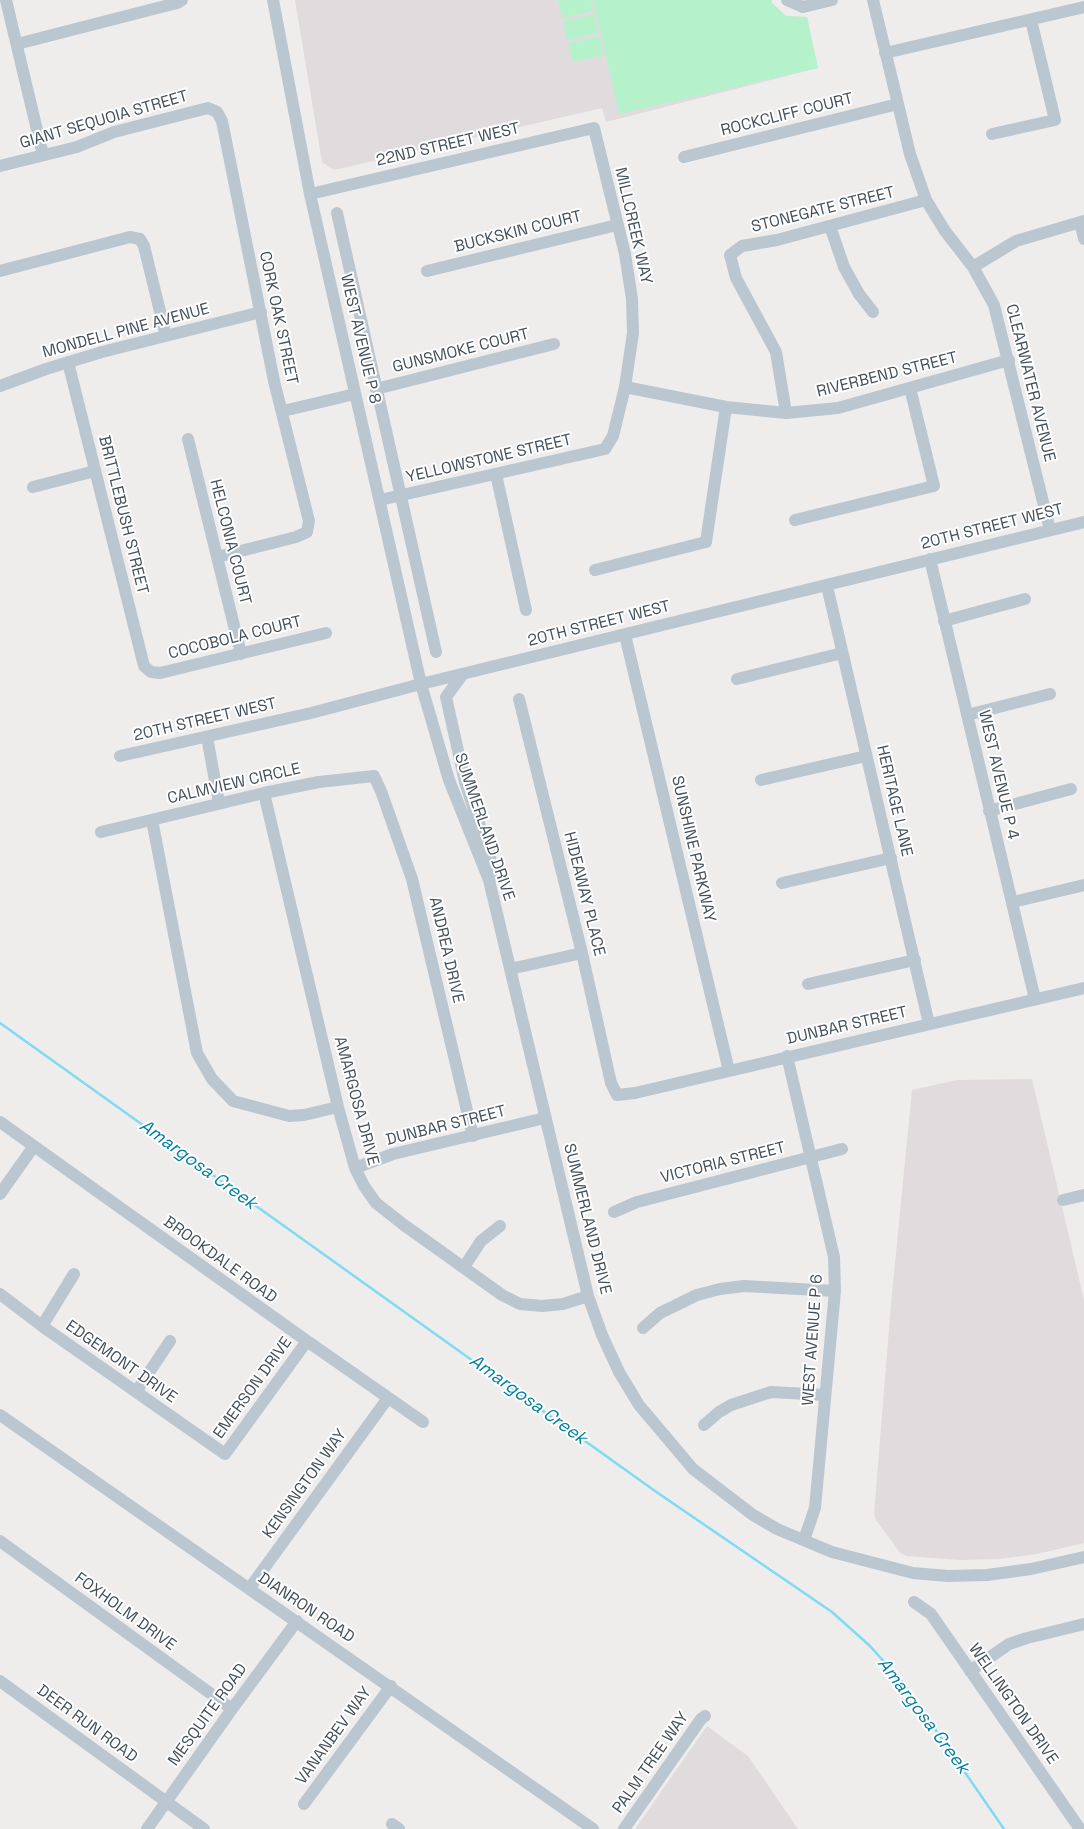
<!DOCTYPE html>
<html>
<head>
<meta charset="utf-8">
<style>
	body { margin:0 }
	canvas { display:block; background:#efecec }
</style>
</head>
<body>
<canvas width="1084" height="1829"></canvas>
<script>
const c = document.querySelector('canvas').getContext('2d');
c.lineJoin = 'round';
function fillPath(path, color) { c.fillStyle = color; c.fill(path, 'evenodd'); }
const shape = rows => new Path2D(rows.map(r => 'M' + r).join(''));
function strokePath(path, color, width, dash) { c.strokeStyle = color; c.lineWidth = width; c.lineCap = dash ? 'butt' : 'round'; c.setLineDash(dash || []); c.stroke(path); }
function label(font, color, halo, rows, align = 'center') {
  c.font = font + ' "Space Grotesk",sans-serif'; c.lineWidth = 4; c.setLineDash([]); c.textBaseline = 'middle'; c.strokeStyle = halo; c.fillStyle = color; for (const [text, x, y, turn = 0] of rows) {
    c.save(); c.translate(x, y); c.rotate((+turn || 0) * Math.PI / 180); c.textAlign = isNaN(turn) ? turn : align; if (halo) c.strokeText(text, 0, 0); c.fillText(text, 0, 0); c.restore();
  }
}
const education = shape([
	[295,0,772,0,772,3,786,16,807,17,818,68,606,122,602,108,334,170,322,162],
	[1032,1079,1084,1300,1084,1543,1037,1554,999,1559,959,1560,907,1556,900,1553,876,1520,874,1514,891,1304,912,1090,957,1080],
	[707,1726,748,1756,798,1829,635,1829]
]);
const green = shape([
	[558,0,591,0,593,11,562,18],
	[593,0,772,0,772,3,786,16,807,17,818,68,619,114],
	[594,14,598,33,567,40,563,21],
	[599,36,603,55,573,62,568,43]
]);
const stream = shape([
	[0,1023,655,1491,832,1612,870,1646,904,1684,1004,1829]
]);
const minor = shape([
	[6,0,43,155],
	[273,0,310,194,421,684,449,780,489,880,588,1296,602,1335,619,1372,639,1405,693,1469,753,1515,777,1529,832,1552,913,1573,948,1576,987,1575,1031,1569,1084,1557],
	[787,0,803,7,832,0],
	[873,0,910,154,926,200,945,231,973,267,994,305,1050,530],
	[17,44,177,3,182,0],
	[885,53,1084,7],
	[992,134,1055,120,1031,20],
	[684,157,898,104],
	[0,166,77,147,114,132,208,108,217,112,222,121,274,381,309,521,307,532,296,537,217,557],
	[310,194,594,128,625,254,632,299,633,333,625,387,613,436,605,449,380,500],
	[337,213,436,652],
	[1080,222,1084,239],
	[830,226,844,267,859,294,873,312],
	[973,267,1016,241,1084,221],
	[0,271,130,237,140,239,144,246,166,336],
	[427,271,617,225],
	[68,362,144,666,151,672,160,673,326,633],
	[0,386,46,369,102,352,261,312],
	[625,387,726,407,786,413,838,408,1009,360],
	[376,389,554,344],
	[283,411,355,394],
	[786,413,776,352,736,278,730,255,742,246,777,240,926,200],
	[188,439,241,654],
	[496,474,526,610],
	[33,487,95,471],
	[795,520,934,486,910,388],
	[930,559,1035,999],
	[595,570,706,542,726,407],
	[827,586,929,1024],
	[944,621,1025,599],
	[625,635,729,1071],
	[463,674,446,697,465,782,476,816,490,852,491,877],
	[737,679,842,653],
	[519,699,582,953,611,1083,617,1095,635,1093,1084,988],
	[967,715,1050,694],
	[207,737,219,803],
	[120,756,311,713,421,684,1084,522],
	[761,780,866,756],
	[264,793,338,1107,355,1168,364,1186,376,1203,404,1225,502,1295,520,1304,542,1306,563,1304,588,1296],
	[989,811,1071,789],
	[152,820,197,1053,212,1079,233,1101,289,1116,304,1115,338,1107],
	[101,832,264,793,319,782,374,776,381,791,412,879,473,1136],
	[782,883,891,858],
	[1013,902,1084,885],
	[510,969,582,953],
	[808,984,915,960],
	[787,1056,834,1257,835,1291,815,1508,804,1540],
	[0,1122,307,1341,423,1422],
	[355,1168,393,1154,545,1118],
	[0,1194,34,1146],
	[1063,1200,1084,1195],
	[614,1212,637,1202,842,1149],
	[464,1267,481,1241,500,1226],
	[0,1294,42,1326,225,1454,307,1341],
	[42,1326,74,1274],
	[643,1328,660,1313,697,1295,720,1289,744,1286,835,1291],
	[136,1392,170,1341],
	[0,1415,593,1829],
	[704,1425,719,1412,731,1405,771,1392,825,1395],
	[0,1541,232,1709],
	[249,1589,388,1398],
	[914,1602,931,1614,1080,1829],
	[970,1671,1009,1644,1027,1638,1084,1624],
	[0,1681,204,1829],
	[304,1804,391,1686],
	[392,1824,399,1829],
	[147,1829,232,1709,297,1621],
	[624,1829,701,1719,705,1716]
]);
const streetNames = [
	["ROCKCLIFF COURT",787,115,-14],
	["GIANT SEQUOIA STREET",104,120,-16],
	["22ND STREET WEST",448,145,-13],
	["STONEGATE STREET",823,210,-14],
	["MILLCREEK WAY",633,226,77],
	["BUCKSKIN COURT",518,232,-14],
	["CORK OAK STREET",278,318,78],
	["MONDELL PINE AVENUE",126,331,-15],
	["WEST AVENUE P 8",360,339,77],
	["GUNSMOKE COURT",461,351,-14],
	["RIVERBEND STREET",887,375,-14],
	["CLEARWATER AVENUE",1030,383,76],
	["YELLOWSTONE STREET",489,459,-13],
	["BRITTLEBUSH STREET",123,515,76],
	["20TH STREET WEST",992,527,-14],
	["HELCONIA COURT",230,542,76],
	["20TH STREET WEST",599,624,-14],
	["COCOBOLA COURT",235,638,-14],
	["20TH STREET WEST",205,720,-13],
	["WEST AVENUE P 4",998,775,77],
	["CALMVIEW CIRCLE",234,784,-13],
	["HERITAGE LANE",894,801,77],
	["SUMMERLAND DRIVE",484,827,71],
	["SUNSHINE PARKWAY",693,849,77],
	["HIDEAWAY PLACE",584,894,76],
	["ANDREA DRIVE",446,950,77],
	["DUNBAR STREET",847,1026,-13],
	["AMARGOSA DRIVE",356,1101,75],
	["DUNBAR STREET",446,1126,-14],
	["VICTORIA STREET",723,1163,-14],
	["SUMMERLAND DRIVE",587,1219,76],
	["BROOKDALE ROAD",220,1260,36],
	["WEST AVENUE P 6",813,1340,-86],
	["EDGEMONT DRIVE",121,1362,35],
	["EMERSON DRIVE",253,1388,-54],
	["KENSINGTON WAY",305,1484,-54],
	["DIANRON ROAD",306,1608,34],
	["FOXHOLM DRIVE",125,1612,36],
	["WELLINGTON DRIVE",1013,1704,55],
	["MESQUITE ROAD",208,1715,-54],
	["DEER RUN ROAD",87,1724,36],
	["VANANBEV WAY",334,1736,-54],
	["PALM TREE WAY",651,1763,-55]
];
const waterNames = [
	["Amargosa Creek",198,1165,36],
	["Amargosa Creek",528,1400,36],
	["Amargosa Creek",923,1716,53]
];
fillPath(education, '#e0dcdd');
fillPath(green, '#b5f2cc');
strokePath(stream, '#7edbf2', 2.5);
strokePath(minor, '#bbc7d0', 12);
label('16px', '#43505b', '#fff', streetNames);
label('italic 18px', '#0380a0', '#fff', waterNames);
</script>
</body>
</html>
